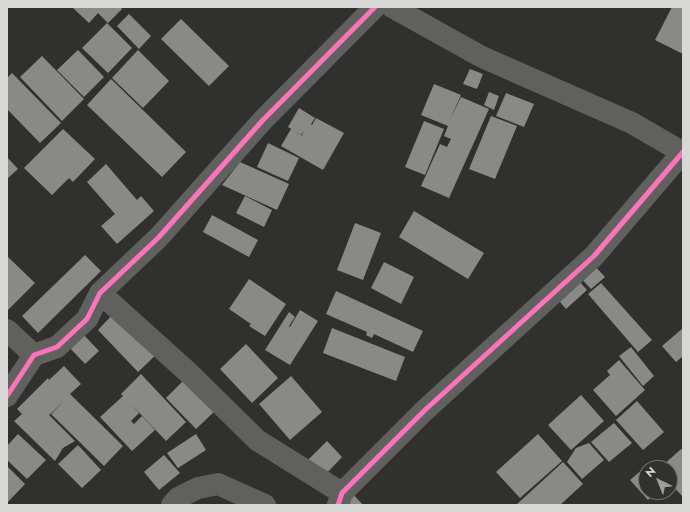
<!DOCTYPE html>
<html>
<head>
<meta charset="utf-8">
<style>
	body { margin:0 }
	#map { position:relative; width:690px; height:512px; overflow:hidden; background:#30312e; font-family:Jost,sans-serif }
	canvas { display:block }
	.frame { position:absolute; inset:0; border:8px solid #d7d8d5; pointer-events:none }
	.north { position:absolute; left:638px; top:460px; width:40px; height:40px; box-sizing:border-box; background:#31322d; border:1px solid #737470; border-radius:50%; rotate:317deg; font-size:11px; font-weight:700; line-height:16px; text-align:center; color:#d7d8d5 }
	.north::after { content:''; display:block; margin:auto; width:14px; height:18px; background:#9d9e9b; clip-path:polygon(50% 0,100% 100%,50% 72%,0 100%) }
</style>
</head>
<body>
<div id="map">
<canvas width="690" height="512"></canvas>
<div class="frame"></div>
<div class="north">N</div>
</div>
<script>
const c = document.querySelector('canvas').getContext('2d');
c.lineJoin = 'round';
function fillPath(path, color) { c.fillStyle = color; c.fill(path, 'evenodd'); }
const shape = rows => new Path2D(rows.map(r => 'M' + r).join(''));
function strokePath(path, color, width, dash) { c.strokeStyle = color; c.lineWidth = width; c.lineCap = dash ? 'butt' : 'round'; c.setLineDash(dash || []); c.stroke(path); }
const building = shape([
	[72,7,120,7,122,9,108,23,98,13,89,23],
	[672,7,683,7,683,54,655,40],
	[129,14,151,36,139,49,117,26],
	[181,19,229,66,209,86,161,39],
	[107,23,132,48,108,73,82,48],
	[78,50,104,77,84,97,57,70],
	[138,50,169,81,143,108,112,78],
	[42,56,84,99,62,121,20,77],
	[470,69,483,74,477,89,463,84],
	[12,73,61,123,40,143,7,109,7,78],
	[111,79,186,152,162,177,87,105],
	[434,84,461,95,449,122,461,97,489,109,449,198,421,186,440,144,447,147,451,139,444,136,448,126,421,115],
	[489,92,499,96,494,110,484,105],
	[506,93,534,104,524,127,496,116],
	[299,108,315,118,311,124,312,125,316,118,344,133,323,170,281,146,291,129,305,137,302,135,304,131,301,135,288,127],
	[491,116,517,126,495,179,469,169],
	[424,121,444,129,425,175,405,167],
	[63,129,95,159,73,182,69,178,52,195,24,168],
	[268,143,299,158,288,181,257,167],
	[7,157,18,169,7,179],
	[240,162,289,184,277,210,222,185],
	[106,164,137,200,141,196,154,211,117,244,101,226,115,214,87,182],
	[245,196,272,210,264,227,236,213],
	[414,211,484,253,468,279,399,237],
	[212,215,258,240,249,257,203,232],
	[355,223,381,233,363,280,337,270],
	[85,255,101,271,38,333,22,316],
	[7,256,35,283,7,311],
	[384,262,414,277,401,304,371,288],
	[594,265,605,277,591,289,580,277],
	[576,278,587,290,566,309,555,296],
	[249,279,286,304,265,336,249,326,251,324,229,309],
	[601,283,652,340,638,352,588,294],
	[336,291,423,331,413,352,374,334,372,338,366,335,367,332,326,314],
	[300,310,318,321,290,365,265,350,289,312,295,317,289,326,290,327],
	[113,314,159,352,138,372,98,330],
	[332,328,405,357,396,381,323,353],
	[683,328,683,356,676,362,662,346],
	[82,333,99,351,85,364,68,346],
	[246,344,278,378,252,403,220,369],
	[631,347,654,376,643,386,619,356],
	[619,360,645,390,616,416,593,390,610,375,607,371],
	[64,366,81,384,70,394,123,446,104,466,51,414,64,401,49,415,75,441,63,448,55,461,14,421,22,414,17,409,48,378,49,380],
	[141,374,186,422,166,441,131,404,139,413,131,421,134,424,142,416,155,430,132,451,100,417,123,396,121,394],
	[291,376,322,412,290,440,259,404],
	[185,379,216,410,196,429,166,398],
	[581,395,604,421,571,450,548,425],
	[637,401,664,432,643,450,616,420],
	[614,423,632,443,609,462,591,442],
	[18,434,46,460,27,479,7,460,7,446],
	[196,434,206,450,178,468,167,453],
	[538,434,562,461,520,498,496,472],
	[327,441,342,457,324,476,308,460],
	[589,443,604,460,582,479,567,462,576,448],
	[78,445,101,470,82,488,58,464],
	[681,449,683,451,683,497,670,483,670,468,660,468],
	[164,455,180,473,159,490,144,472],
	[563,462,583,484,560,505,516,505],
	[650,463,654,468,646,468,646,492,657,492,648,500,630,480],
	[7,466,25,484,7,503],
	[352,493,363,505,345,505]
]);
const minor = shape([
	[392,7,482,57,632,123,682,152],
	[100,293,191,375,257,440,342,493],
	[7,330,34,355],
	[7,396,34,355,57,347,87,319,100,293,159,237,263,120,375,7],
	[172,505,178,498,198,488,218,484,265,505],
	[338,505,342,493,425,410,594,256,683,152]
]);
const cycleway = shape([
	[7,396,34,355,57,347,87,319,100,293,159,237,263,120,375,7],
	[338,505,342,493,425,410,594,256,683,152]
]);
fillPath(building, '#898a87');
strokePath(minor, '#60615f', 22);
strokePath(cycleway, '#fb73b8', 5);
</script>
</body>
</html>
